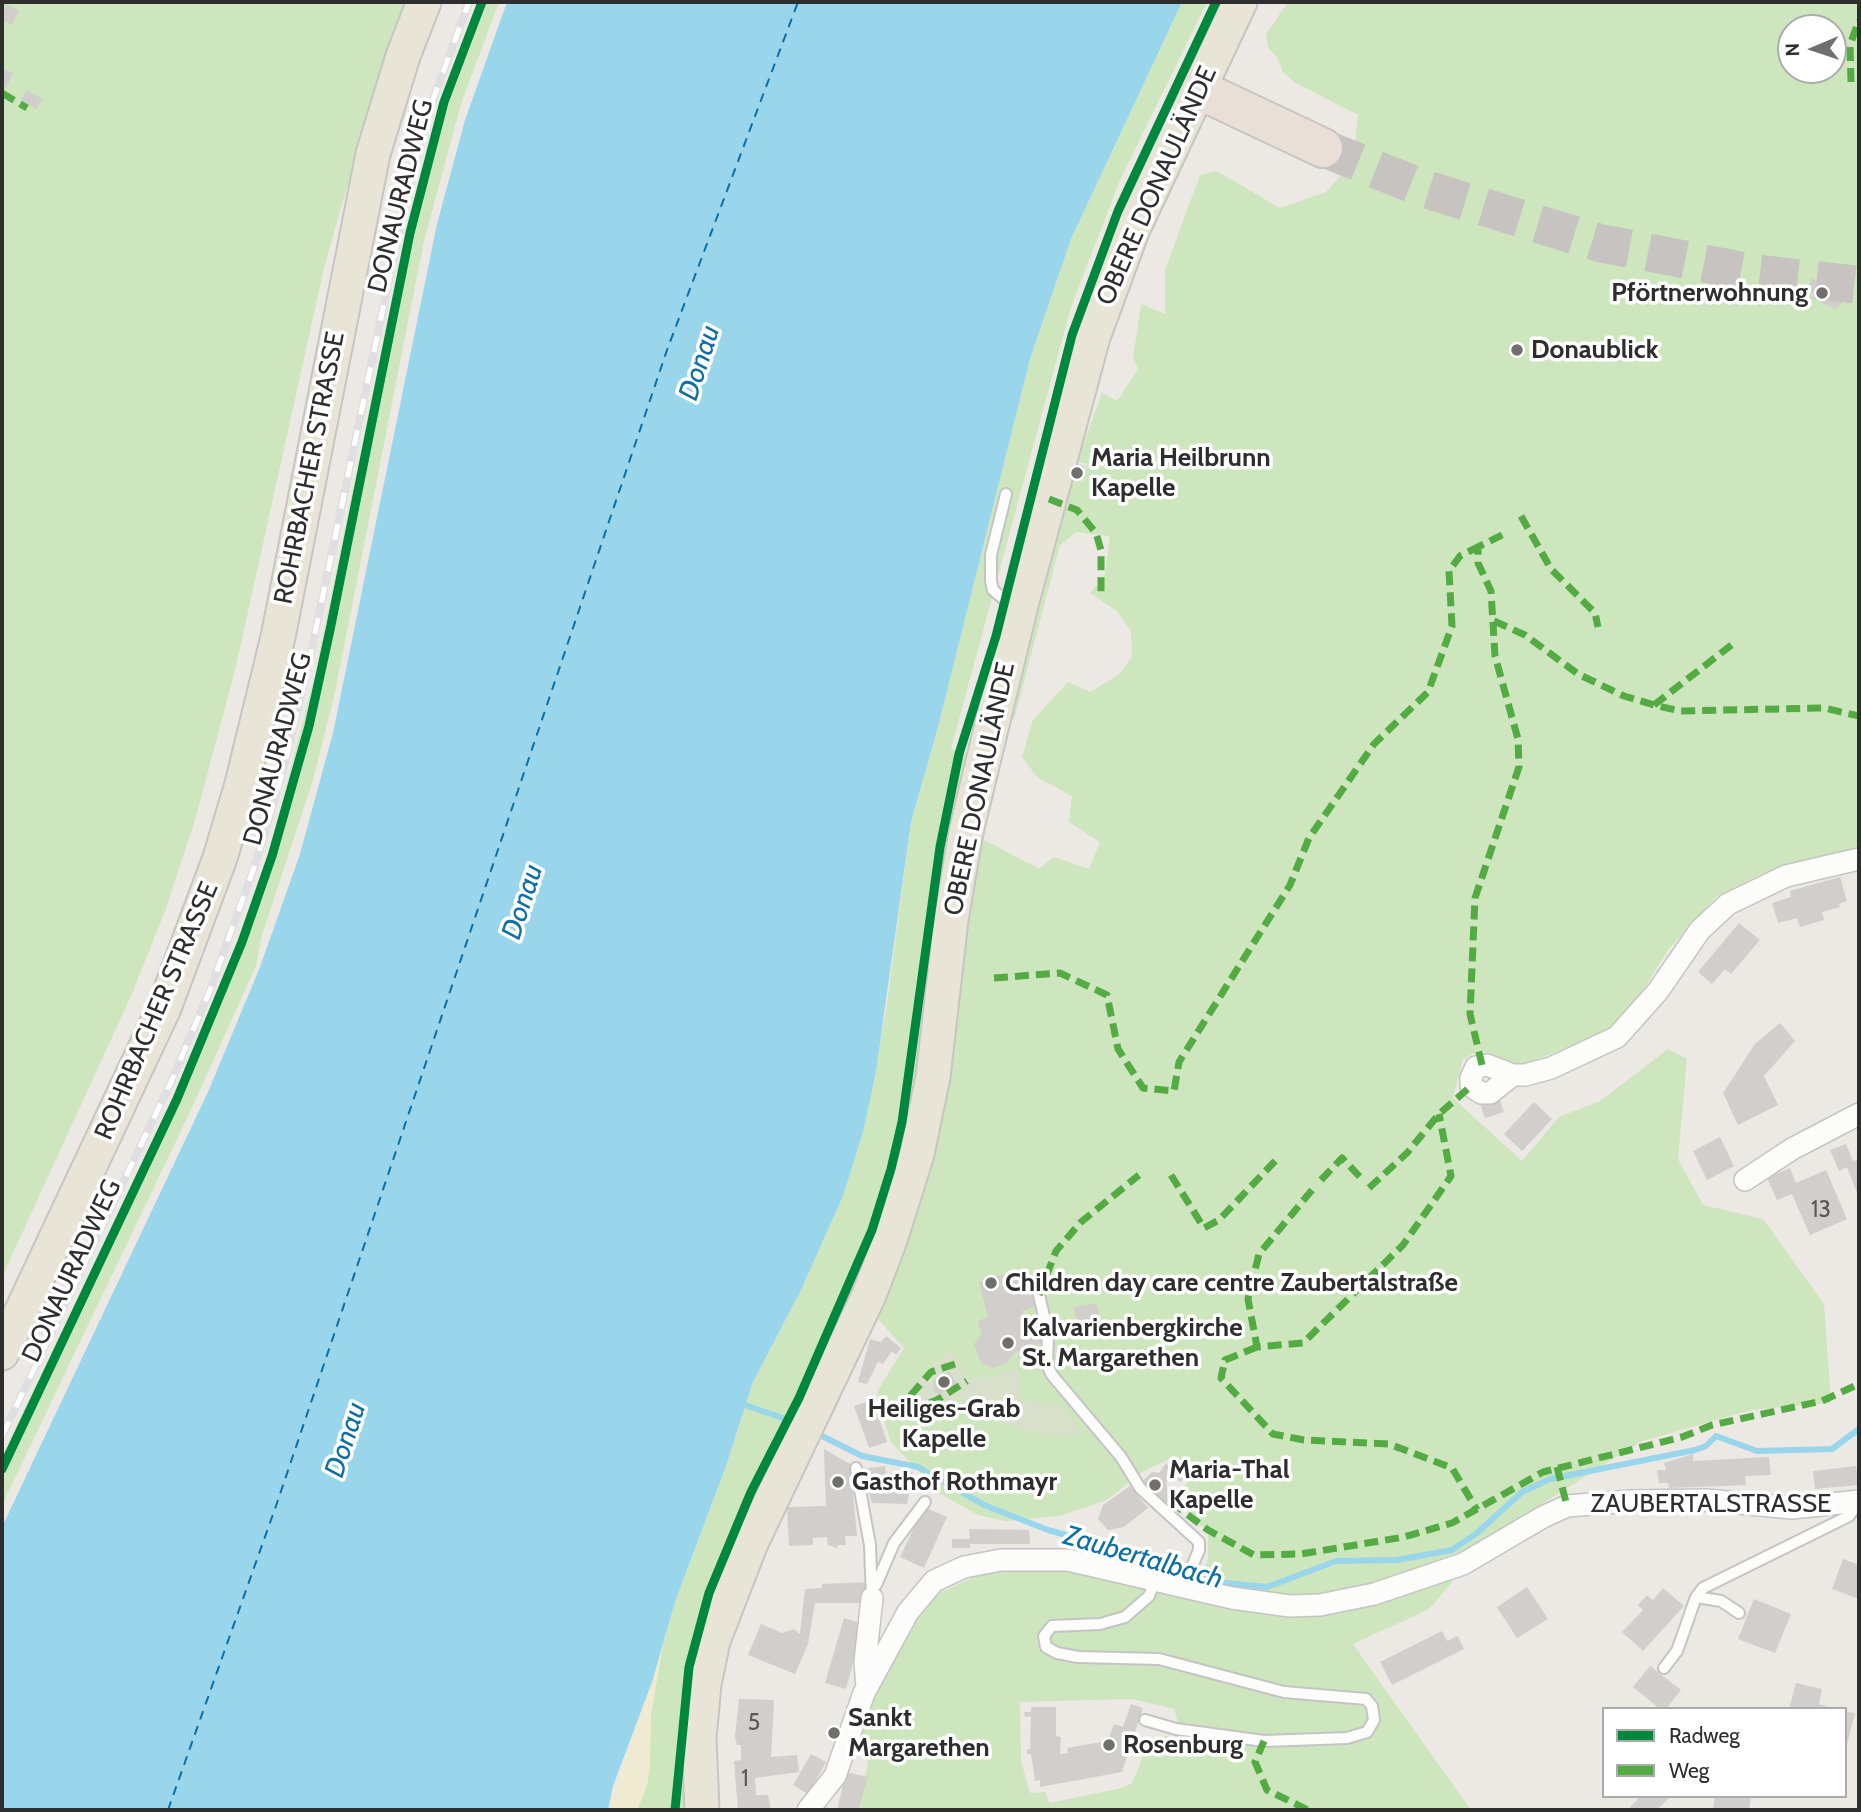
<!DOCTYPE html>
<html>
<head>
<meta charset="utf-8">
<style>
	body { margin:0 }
	#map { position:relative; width:1861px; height:1812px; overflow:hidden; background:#ece8e4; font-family:Cabin,sans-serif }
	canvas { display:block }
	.frame { position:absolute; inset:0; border:4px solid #2e2e2e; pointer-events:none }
	.legend { position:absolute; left:1602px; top:1707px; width:245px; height:91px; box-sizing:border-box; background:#fff; border:2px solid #ababab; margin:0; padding:9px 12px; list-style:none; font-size:21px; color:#2e2e2e }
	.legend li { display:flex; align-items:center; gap:14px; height:35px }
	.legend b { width:35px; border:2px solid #ababab }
	.north { position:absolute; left:1777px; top:14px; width:70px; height:70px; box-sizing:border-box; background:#fff; border:2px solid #ababab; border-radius:50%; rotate:268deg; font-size:19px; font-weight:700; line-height:28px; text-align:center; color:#2e2e2e }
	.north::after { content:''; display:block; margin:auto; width:24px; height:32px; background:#706f6e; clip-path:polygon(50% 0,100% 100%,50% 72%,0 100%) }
</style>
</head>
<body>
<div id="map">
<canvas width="1861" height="1812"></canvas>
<div class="frame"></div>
<ul class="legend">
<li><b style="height:9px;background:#00873e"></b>Radweg</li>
<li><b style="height:9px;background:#54ab44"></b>Weg</li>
</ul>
<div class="north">N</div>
</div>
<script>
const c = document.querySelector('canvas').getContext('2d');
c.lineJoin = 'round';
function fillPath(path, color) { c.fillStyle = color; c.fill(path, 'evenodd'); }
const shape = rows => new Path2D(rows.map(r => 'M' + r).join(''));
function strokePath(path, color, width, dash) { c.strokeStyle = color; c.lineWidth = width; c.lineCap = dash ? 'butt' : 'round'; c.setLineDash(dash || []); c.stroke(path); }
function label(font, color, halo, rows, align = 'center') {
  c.font = font + ' Cabin,sans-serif'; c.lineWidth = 7; c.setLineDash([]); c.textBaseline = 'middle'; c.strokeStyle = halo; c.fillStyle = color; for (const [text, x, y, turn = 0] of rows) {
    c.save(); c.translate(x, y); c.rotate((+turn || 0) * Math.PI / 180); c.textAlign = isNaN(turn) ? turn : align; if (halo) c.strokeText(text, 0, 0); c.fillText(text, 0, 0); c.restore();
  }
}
const green = shape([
	[2,2,406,2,384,57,324,268,236,666,196,817,165,911,131,996,2,1277],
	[479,2,499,2,461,104,424,241,334,697,313,780,262,935,256,966,190,1112,2,1505,2,1456,173,1099,210,1013,267,861,315,675,388,318,423,169],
	[1182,2,1207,2,1120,180,1071,307,951,749,969,754,910,1125,875,1248,752,1496,713,1601,688,1810,637,1810,648,1781,651,1714,662,1650,676,1599,725,1469,753,1382,801,1290,843,1196,863,1132,886,1010,911,822,938,727,1030,359,1071,239],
	[1288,2,1859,2,1859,849,1763,873,1716,897,1668,950,1642,992,1605,1034,1521,1065,1480,1050,1463,1059,1453,1098,1522,1161,1559,1117,1600,1101,1668,1049,1687,1059,1678,1159,1703,1205,1763,1219,1824,1304,1831,1403,1751,1410,1640,1442,1500,1530,1460,1553,1442,1558,1452,1582,1429,1609,1353,1644,1471,1810,858,1810,868,1765,859,1730,874,1695,918,1614,935,1595,982,1573,1031,1567,1199,1583,1208,1559,1208,1532,1176,1501,1191,1477,1174,1457,1142,1472,1107,1500,1059,1516,1006,1521,978,1515,939,1493,890,1441,877,1392,904,1348,877,1318,923,1191,936,1139,956,1025,975,835,1039,869,1054,857,1089,869,1100,842,1069,822,1072,796,1037,777,1022,757,1033,720,1068,682,1090,692,1120,674,1132,656,1131,631,1117,611,1090,593,1105,575,1110,536,1076,532,1060,545,1014,720,1005,706,1044,549,1068,496,1069,478,1083,481,1087,464,1077,462,1102,393,1117,401,1138,369,1133,358,1141,304,1165,314,1165,270,1200,175,1217,171,1280,208,1326,192,1353,162,1358,115,1294,82,1283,72,1277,57,1268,48,1266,34],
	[1791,28,1833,28,1833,70,1791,70],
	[1132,1699,1175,1709,1180,1737,1164,1736,1154,1753,1145,1751,1132,1783,1122,1788,1049,1803,1046,1792,1030,1793,1021,1761,1020,1702]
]);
const sand = shape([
	[662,1650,651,1714,650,1766,645,1791,637,1810,608,1810]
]);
const cemetery = shape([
	[952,1350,971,1380,983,1373,986,1379,1016,1369,1020,1375,1019,1400,1063,1407,1082,1434,1051,1436,1005,1425,990,1414,982,1394,909,1411,904,1397,932,1365]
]);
const water = shape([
	[507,2,1182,2,1071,239,1030,359,938,727,911,822,876,1071,863,1132,843,1196,801,1290,753,1382,725,1469,676,1599,652,1682,613,1786,608,1810,2,1810,2,1527,208,1092,260,967,300,854,333,733,437,224,465,120]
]);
const stream = shape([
	[745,1405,797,1423],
	[816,1433,862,1456,918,1467,984,1505,1048,1530,1174,1565,1215,1582,1267,1587,1336,1561,1397,1560,1452,1550,1477,1533,1522,1492,1550,1479,1695,1450,1706,1446,1716,1436,1757,1451,1832,1449,1859,1429]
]);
const ferry = shape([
	[168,1810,277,1503,667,350,798,2]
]);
const building = shape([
	[5,4,19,10,12,25,2,20],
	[2,68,13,73,6,88,2,85],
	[27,90,42,99,37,109,21,100],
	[1834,271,1840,280,1836,291,1831,292,1840,298,1842,304,1835,309,1812,298,1814,294,1806,290,1812,278,1822,283,1827,273],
	[1073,463,1085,466,1082,480,1069,476],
	[1840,877,1847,901,1839,904,1840,907,1822,912,1824,920,1800,927,1797,918,1778,923,1772,903,1791,897,1790,891],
	[1739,923,1760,940,1731,974,1725,969,1712,984,1698,972],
	[1780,1023,1795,1041,1764,1076,1778,1105,1738,1125,1723,1093,1755,1044],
	[1499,1098,1504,1112,1485,1118,1480,1104],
	[1534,1102,1552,1119,1522,1151,1504,1134],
	[1720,1137,1734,1166,1707,1180,1693,1151],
	[1846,1144,1853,1161,1859,1159,1859,1198,1847,1167,1839,1171,1830,1150],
	[1790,1168,1796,1183,1826,1170,1847,1219,1810,1235,1792,1194,1777,1200,1767,1178],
	[1023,1268,1036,1306,1022,1311,1026,1327,1039,1322,1045,1342,1016,1352,1006,1363,993,1368,981,1363,974,1344,982,1334,978,1324,980,1320,988,1317,979,1282],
	[1096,1303,1103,1329,1082,1338,1073,1307],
	[886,1336,901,1348,896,1355,892,1351,883,1364,878,1362,867,1384,858,1382,870,1339,881,1342],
	[949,1371,957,1384,940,1394,934,1392,933,1381],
	[873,1400,887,1442,869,1448,854,1406],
	[824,1449,850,1464,857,1536,845,1536,846,1545,837,1545,838,1548,828,1545,827,1537,813,1538,813,1545,789,1546,787,1507,826,1506],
	[1693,1454,1693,1461,1769,1457,1771,1475,1745,1476,1746,1485,1669,1488,1668,1483,1659,1483,1657,1470,1666,1470,1664,1463],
	[1166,1463,1170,1468,1176,1463,1187,1476,1180,1482,1176,1476,1166,1482,1167,1489,1174,1497,1165,1505,1144,1487,1143,1481,1152,1472,1159,1473],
	[885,1466,886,1473,913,1472,907,1504,872,1503,862,1469],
	[1856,1466,1858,1485,1815,1489,1813,1471],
	[1130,1486,1148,1508,1124,1527,1108,1530,1098,1519,1103,1505],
	[924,1507,947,1517,924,1568,900,1557],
	[969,1529,1029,1530,1030,1544,970,1544,970,1548,952,1548,952,1539,970,1539],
	[1843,1559,1859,1565,1859,1599,1832,1589],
	[867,1582,868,1603,815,1603,808,1644,795,1674,748,1655,761,1624,782,1633,794,1629,800,1634,805,1589,822,1588,822,1584],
	[1527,1587,1548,1619,1517,1638,1497,1607],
	[1663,1588,1684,1606,1643,1651,1622,1632,1643,1610,1638,1605,1647,1595,1653,1600],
	[1754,1599,1791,1614,1775,1653,1738,1639],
	[844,1618,864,1624,846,1689,825,1683],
	[1442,1631,1447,1641,1458,1636,1464,1649,1392,1685,1380,1662],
	[1650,1666,1681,1690,1666,1709,1660,1709,1633,1687],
	[1796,1683,1822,1689,1819,1704,1834,1709,1789,1709],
	[739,1699,774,1700,771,1757,797,1755,799,1772,755,1778,756,1795,768,1795,771,1810,738,1810,734,1761,741,1760,741,1745,737,1745,735,1737],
	[1131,1704,1143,1708,1122,1772,1040,1787,1040,1780,1035,1781,1031,1754,1027,1754,1027,1749,1030,1749,1031,1716,1025,1717,1024,1712,1031,1712,1031,1707,1056,1707,1056,1736,1061,1737,1060,1754,1068,1753,1067,1748,1108,1741,1114,1724,1123,1727],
	[1845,1711,1855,1713,1846,1748,1845,1747],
	[811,1754,826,1762,808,1794,793,1785],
	[846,1772,868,1777,858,1810,837,1810],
	[1635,1796,1671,1796,1657,1810,1633,1810,1630,1807,1638,1799],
	[1715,1796,1751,1796,1749,1810,1713,1810]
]);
const highwayTunnel = shape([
	[1323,148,1422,188,1600,243,1753,273,1859,285]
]);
const lane = shape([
	[1006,494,991,555,991,581,993,590,1005,600,1019,604],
	[1039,1295,1048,1333,1047,1365,1052,1375,1121,1457,1140,1488,1199,1542,1199,1550,1183,1588],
	[856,1468,870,1545,872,1598],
	[876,1585,894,1543,925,1502],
	[1696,1597,1721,1601,1739,1613],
	[1664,1668,1677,1651,1696,1597,1703,1588,1849,1516,1855,1507,1855,1502],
	[1145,1720,1176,1729,1264,1741,1347,1738,1367,1732,1374,1720,1372,1706,1366,1699,1284,1692,1159,1659,1078,1657,1057,1653,1046,1647,1044,1636,1052,1626,1100,1624,1125,1617,1149,1596,1155,1581]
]);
const street = shape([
	[1513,1075,1490,1093,1481,1093,1471,1086,1471,1078,1476,1067,1487,1065,1513,1075,1525,1075,1551,1068,1617,1037,1658,991,1700,930,1728,904,1786,876,1859,859],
	[1745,1180,1792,1149,1859,1114],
	[867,1687,865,1662,872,1598],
	[808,1810,835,1776,864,1693,908,1612,934,1581,964,1567,1001,1560,1068,1560,1232,1598,1290,1606,1320,1605,1374,1594,1463,1564,1543,1517,1567,1506,1630,1501,1706,1500,1792,1508,1859,1501]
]);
const primary = shape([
	[2,1353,164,1008,220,858,242,784,278,637,373,154,403,56,424,2],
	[702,1810,699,1738,704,1684,713,1641,751,1543,869,1295,890,1240,917,1154,933,1077,951,920,966,832,1021,605,1093,337,1132,231,1240,2]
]);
const highway = shape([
	[1198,89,1323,148]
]);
const rail = shape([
	[2,1436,171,1082,210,990,256,862,284,767,310,657,409,184,431,105,469,2]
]);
const quiet = shape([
	[1851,82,1850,45,1859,20],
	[2,93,27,108],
	[1049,499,1077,510,1096,533,1101,550,1101,594],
	[1521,516,1551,569,1595,613,1598,627],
	[1494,621,1525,635,1578,674,1624,696,1654,705,1680,711,1824,708,1859,716],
	[1654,705,1734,643],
	[994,978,1060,973,1107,995,1118,1049,1143,1088,1174,1091,1179,1062,1290,885,1309,838,1374,744,1428,692,1452,626,1449,571,1460,556,1478,547],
	[1482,1065,1470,1014,1475,898,1519,767,1518,739,1495,656,1491,591,1478,563,1478,547,1504,534],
	[1171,1175,1204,1228,1219,1220,1276,1160],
	[1321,1180,1342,1158,1361,1178],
	[1369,1188,1407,1153,1439,1114,1471,1086],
	[1312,1190,1259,1254,1248,1299,1257,1347,1303,1343,1403,1245,1451,1176,1439,1114],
	[1039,1295,1056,1251,1081,1222,1139,1175],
	[1257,1347,1225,1360,1221,1378,1273,1434,1304,1440,1389,1444,1452,1468,1477,1510],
	[955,1364,931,1372,911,1395,916,1408,937,1400,967,1381],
	[1557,1467,1567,1506],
	[1171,1502,1208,1530,1254,1555,1301,1554,1404,1537,1452,1523,1543,1472,1682,1437,1712,1425,1822,1401,1859,1384],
	[1264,1741,1255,1762,1267,1790,1308,1810]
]);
const cycleway = shape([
	[2,1469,177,1099,242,942,272,856,309,726,330,630,410,233,444,102,482,2],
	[675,1810,689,1667,709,1593,751,1492,799,1398,872,1230,891,1169,902,1122,940,847,959,754,996,636,1072,335,1118,211,1216,2]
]);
const markers = [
	[1822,293,7,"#706f6e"],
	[1517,350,7,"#706f6e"],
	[1077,473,7,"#706f6e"],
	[991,1283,7,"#706f6e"],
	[1008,1343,7,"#706f6e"],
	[944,1382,7,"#706f6e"],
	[838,1482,7,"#706f6e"],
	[1155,1485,7,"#706f6e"],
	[834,1733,7,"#706f6e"],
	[1109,1745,7,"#706f6e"]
];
const numberNames = [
	["13",1821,1210],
	["5",754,1723],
	["1",745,1779]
];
const streetNames = [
	["OBERE DONAULÄNDE",1157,186,-66],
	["DONAURADWEG",401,196,-76],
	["ROHRBACHER STRASSE",310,468,-79],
	["DONAURADWEG",278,749,-75],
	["OBERE DONAULÄNDE",980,789,-78],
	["ROHRBACHER STRASSE",157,1011,-67],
	["DONAURADWEG",72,1271,-65],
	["ZAUBERTALSTRASSE",1711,1504]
];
const poiNames = [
	["Pförtnerwohnung",1808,293,"right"],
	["Donaublick",1531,350],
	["Maria Heilbrunn",1091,458],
	["Kapelle",1091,488],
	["Children day care centre Zaubertalstraße",1005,1283],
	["Kalvarienbergkirche",1022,1328],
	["St. Margarethen",1022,1358],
	["Heiliges-Grab",944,1409,"center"],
	["Kapelle",944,1439,"center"],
	["Maria-Thal",1169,1470],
	["Kapelle",1169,1500],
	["Gasthof Rothmayr",852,1482],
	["Sankt",848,1718],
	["Margarethen",848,1748],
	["Rosenburg",1123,1745]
];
const waterNames = [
	["Donau",700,363,-72],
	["Donau",523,902,-72],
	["Donau",346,1440,-72],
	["Zaubertalbach",1143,1558,16]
];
fillPath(green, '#cee6be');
fillPath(sand, '#f0ead3');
fillPath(cemetery, '#d8e0cc');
fillPath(water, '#99d6ec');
strokePath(stream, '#99d6ec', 6);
strokePath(ferry, '#0d6fa3', 2, [9, 7]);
fillPath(building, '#d1cecb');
strokePath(highwayTunnel, '#c6c3c0', 38, [38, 19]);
strokePath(lane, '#c5c4c5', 14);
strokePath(street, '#c5c4c5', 24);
strokePath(primary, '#c6c5c4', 37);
strokePath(highway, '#c6c5c4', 42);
strokePath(lane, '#fcfcfb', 10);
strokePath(street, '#fcfcfb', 21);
strokePath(primary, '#e8e4d6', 33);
strokePath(highway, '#eadfd6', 38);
strokePath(rail, '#dfdfe1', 8);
strokePath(rail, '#fff', 5, [16]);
strokePath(quiet, '#54ab44', 7, [14, 7]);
strokePath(cycleway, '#00873e', 9);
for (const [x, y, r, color] of markers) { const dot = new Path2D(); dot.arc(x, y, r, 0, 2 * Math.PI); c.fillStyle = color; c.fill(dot); strokePath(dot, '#fff', 2.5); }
label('23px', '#585857', null, numberNames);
label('26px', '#2e2e2e', '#fff', streetNames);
label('bold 26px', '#2e2e2e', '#fff', poiNames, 'left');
label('italic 28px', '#0d6fa3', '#fff', waterNames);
</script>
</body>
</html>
